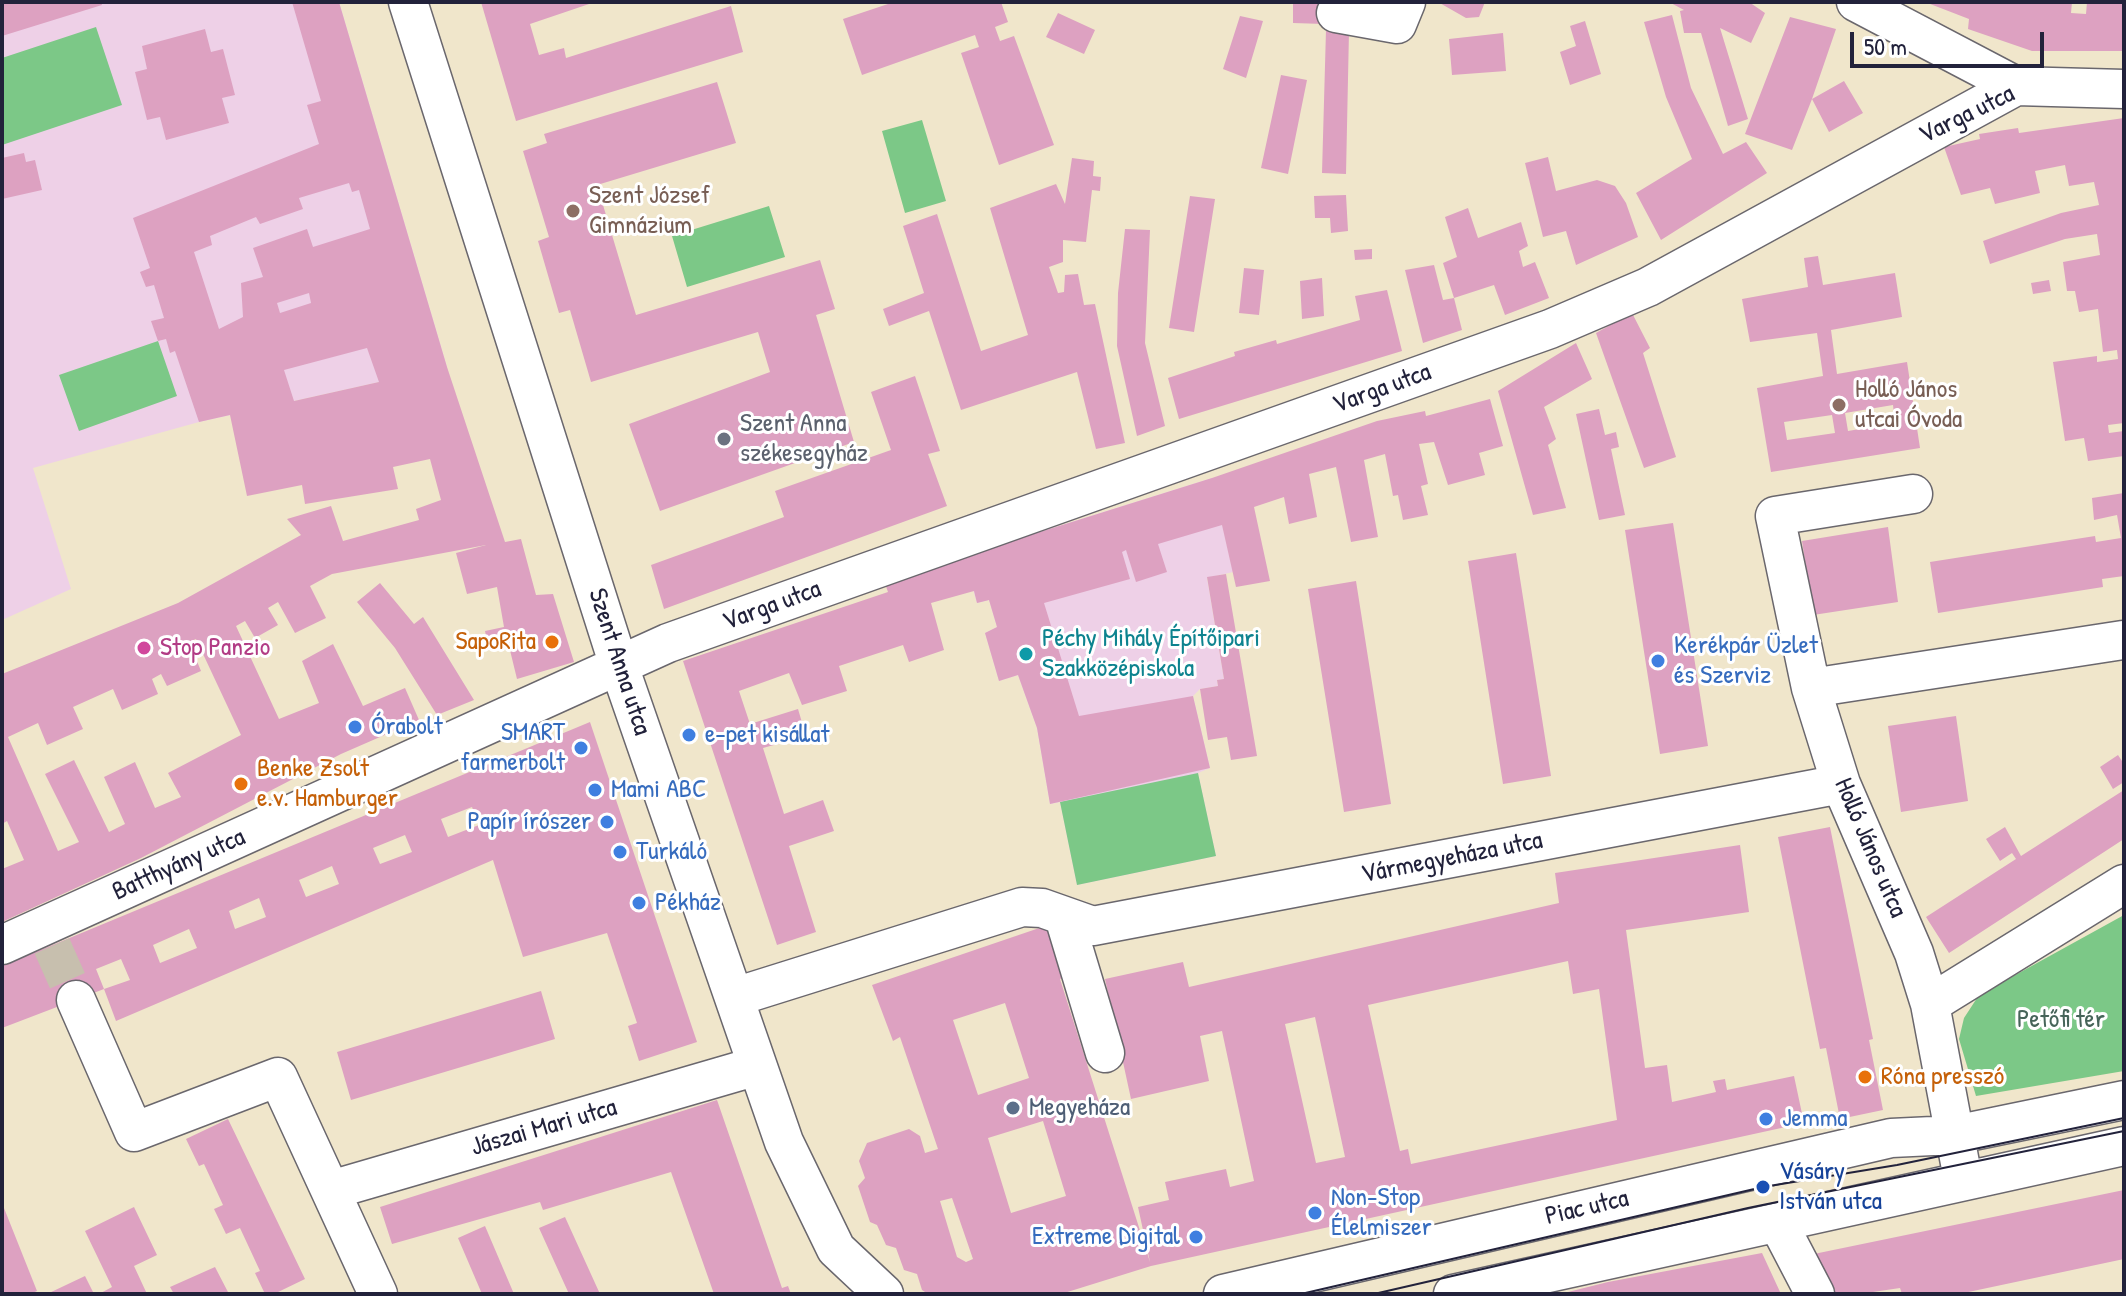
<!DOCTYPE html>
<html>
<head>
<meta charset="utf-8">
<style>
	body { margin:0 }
	#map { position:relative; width:2126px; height:1296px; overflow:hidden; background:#f0e6cb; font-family:"Patrick Hand",sans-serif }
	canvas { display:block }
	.frame { position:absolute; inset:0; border:4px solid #22223b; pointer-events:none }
	.scale { position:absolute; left:1850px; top:32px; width:194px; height:36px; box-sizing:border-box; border:4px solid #22223b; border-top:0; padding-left:10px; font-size:24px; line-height:28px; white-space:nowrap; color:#22223b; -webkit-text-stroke:6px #fff; paint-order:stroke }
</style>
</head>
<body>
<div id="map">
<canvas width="2126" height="1296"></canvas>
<div class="frame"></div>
<div class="scale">50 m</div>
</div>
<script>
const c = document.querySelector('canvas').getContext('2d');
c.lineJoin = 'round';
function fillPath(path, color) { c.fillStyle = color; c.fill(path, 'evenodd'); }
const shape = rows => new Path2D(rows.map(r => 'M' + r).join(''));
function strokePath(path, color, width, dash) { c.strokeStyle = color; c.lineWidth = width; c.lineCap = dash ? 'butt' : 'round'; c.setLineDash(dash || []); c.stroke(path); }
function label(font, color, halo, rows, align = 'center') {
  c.font = font + ' "Patrick Hand",sans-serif'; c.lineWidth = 6; c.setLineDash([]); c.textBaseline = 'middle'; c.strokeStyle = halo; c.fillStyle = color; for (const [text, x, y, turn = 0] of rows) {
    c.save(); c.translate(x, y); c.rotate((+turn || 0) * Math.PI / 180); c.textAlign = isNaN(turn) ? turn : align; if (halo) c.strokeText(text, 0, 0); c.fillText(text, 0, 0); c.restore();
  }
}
const built = shape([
	[2,2,339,2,447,367,199,422,33,468,71,589,2,620],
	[1212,478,1233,572,1207,578,1224,679,1217,680,1218,686,1200,689,1193,696,1210,768,1198,773,1216,856,1077,885,1060,802,1050,804,1037,728,1018,675,999,681,985,633,997,627,989,600,977,603,963,556]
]);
const green = shape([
	[96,27,122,105,2,145,2,58],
	[922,120,946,201,905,213,882,131],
	[769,206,785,257,687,287,672,236],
	[158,341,177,396,79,431,59,375],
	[1198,773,1216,856,1077,885,1060,802],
	[2124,915,2124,1071,1976,1096,1959,1039,1964,1018,1979,995]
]);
const building = shape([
	[2,2,101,2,102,5,2,36],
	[292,2,339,2,447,367,505,542,521,539,536,595,553,594,574,662,517,679,508,642,488,645,485,631,504,627,497,587,467,594,456,553,486,545,332,574,310,586,326,618,295,633,278,602,268,608,278,625,255,638,245,621,236,626,279,719,319,703,302,661,333,644,363,706,405,688,419,720,341,754,141,858,2,922,2,869,24,860,7,821,2,824,2,674,178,603,301,535,287,519,331,506,343,541,419,520,416,509,441,500,430,459,393,467,398,489,305,504,302,485,247,496,230,415,199,422,175,351,170,353,166,339,158,341,151,321,164,318,154,285,146,287,140,272,150,268,133,218,319,144,307,105,321,101],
	[349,183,352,192,359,190,370,229,313,247,307,229,253,248,263,277,241,283,243,317,219,329,194,252,212,245,210,236,256,217,260,224,303,209,299,198],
	[309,293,311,303,280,313,277,303],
	[367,348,379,382,294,401,284,370],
	[196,639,241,735,168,773,181,797,155,808,135,762,104,777,125,824,109,832,74,760,45,774,79,842,58,851,8,737,38,723,47,745,83,729,73,707,113,689,122,710,158,694,152,679,161,674,167,686,201,671,189,642],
	[481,2,595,2,530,24,539,55,564,48,566,58,731,6,743,52,516,121],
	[894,2,1001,2,1008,22,995,27,1000,41,1014,36,1054,145,999,165,961,53,979,47,975,35,862,75,843,19],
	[1293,2,1323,2,1324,24,1293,23],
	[1438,2,1485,2,1479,17,1466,18],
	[1669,2,1749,2,1765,13,1751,43,1720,28,1748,119,1728,126,1701,33,1684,33,1680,11,1684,10],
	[1925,2,2072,2,2071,13,2086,14,2087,2,2124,2,2124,51,2032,51,1968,29,1969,19],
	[1058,13,1095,30,1084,54,1046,37],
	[1672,15,1691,88,1723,154,1746,142,1767,173,1661,240,1636,193,1692,159,1666,97,1644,22],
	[1240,16,1263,21,1246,78,1223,69],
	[1790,17,1836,29,1812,99,1844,81,1863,113,1829,132,1812,99,1792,150,1745,134],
	[1585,21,1601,74,1570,85,1560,52,1576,46,1570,26],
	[205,29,211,52,223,49,235,95,222,98,229,123,166,140,160,117,147,120,135,72,147,69,142,46],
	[1326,30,1349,31,1346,174,1322,173],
	[1503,33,1506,71,1452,75,1449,39],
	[1281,75,1307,80,1288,174,1261,168],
	[717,82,736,143,597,185,636,315,820,260,835,309,816,315,854,442,660,511,629,424,770,372,758,332,591,382,570,310,559,313,538,241,549,237,523,151,547,143,544,134],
	[2124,118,2124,423,2108,425,2109,433,2124,431,2124,456,2088,461,2084,438,2065,441,2053,362,2097,356,2097,362,2118,359,2117,350,2103,352,2098,309,2079,312,2075,291,2067,291,2063,262,2100,255,2097,234,2065,239,1990,264,1983,241,2061,213,2099,205,2094,182,2069,186,2065,165,2035,171,2040,193,1995,204,1990,188,1961,195,1944,147,1980,139,1979,134,2018,128,2019,133],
	[24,153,26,162,35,160,42,190,2,199,2,158],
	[1548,157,1556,191,1597,180,1615,186,1626,203,1638,237,1576,265,1566,231,1543,237,1525,163],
	[1072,158,1094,161,1093,176,1101,177,1100,191,1092,190,1086,242,1063,240,1063,262,1049,267,1058,293,1064,292,1065,275,1078,274,1084,305,1095,304,1125,443,1096,449,1077,372,961,410,929,311,889,326,883,309,924,293,903,226,937,214,981,351,1028,335,990,208,1056,184,1065,204],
	[1346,195,1348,231,1331,233,1330,218,1315,218,1314,196],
	[1190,196,1215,199,1194,332,1169,328],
	[1468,208,1478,238,1521,222,1528,246,1519,251,1523,267,1535,262,1549,298,1505,315,1494,285,1454,298,1462,330,1423,343,1405,270,1434,265,1443,300,1454,298,1443,263,1457,257,1445,217],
	[1125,229,1150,230,1145,343,1165,426,1137,436,1117,346,1118,293],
	[1372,249,1372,259,1355,260,1354,250],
	[1818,256,1823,285,1895,273,1902,317,1831,330,1837,374,1907,362,1920,448,1771,472,1757,388,1823,376,1817,333,1750,342,1742,299,1808,287,1804,258],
	[1893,405,1895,423,1848,431,1845,413],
	[1832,415,1835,433,1787,440,1784,422],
	[1244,268,1264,270,1259,315,1239,313],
	[1322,278,1324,316,1302,319,1300,281],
	[2049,280,2051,291,2033,294,2031,283],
	[1387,290,1402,351,1179,419,1168,378,1235,356,1234,352,1276,340,1277,344,1360,320,1355,296],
	[1632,313,1650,348,1643,353,1676,457,1644,468,1596,333],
	[1576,343,1592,379,1544,407,1556,439,1548,445,1566,508,1533,515,1498,391],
	[915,376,940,451,928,454,947,506,664,609,651,565,784,517,775,491,891,450,871,392],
	[1490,399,1503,446,1479,453,1485,475,1448,485,1434,442,1419,444,1428,484,1421,486,1428,515,1403,520,1398,495,1393,496,1385,454,1364,460,1378,537,1351,542,1336,467,1309,474,1317,517,1289,524,1284,497,1254,507,1270,581,1236,587,1222,525,1158,544,1167,572,1136,582,1126,550,1122,552,1130,579,1044,603,1079,716,1193,696,1210,768,1050,804,1037,728,1018,675,999,681,985,633,997,627,989,600,977,603,974,591,931,603,944,650,909,662,903,645,839,666,847,691,802,705,789,673,739,691,750,724,798,709,806,736,763,748,784,814,823,800,834,831,789,846,816,932,777,945,683,661,888,592,884,581,1212,478,1377,421,1425,411,1426,416],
	[1599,409,1605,435,1616,432,1619,447,1611,449,1625,515,1599,520,1576,414],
	[2124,493,2124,576,2102,579,2103,587,1938,613,1930,562,2095,536,2096,542,2121,538,2117,515,2094,520,2092,498],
	[1673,523,1708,746,1660,754,1625,530],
	[1888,527,1898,602,1813,615,1802,541],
	[1516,553,1551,776,1503,784,1468,561],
	[1226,574,1257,756,1231,760,1227,737,1208,740,1200,689,1218,686,1217,680,1224,679,1207,577],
	[1356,581,1391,804,1344,812,1308,589],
	[380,583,414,624,423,617,474,700,437,715,395,648,357,602],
	[1956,716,1968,801,1901,812,1888,726],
	[590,722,697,1042,639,1061,628,1026,637,1023,607,933,523,957,493,860,116,1021,104,989,130,980,121,959,96,969,104,989,2,1028,2,966],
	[472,807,479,825,448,837,441,819],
	[405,835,412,852,380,864,373,848],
	[332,866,339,884,306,897,299,880],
	[259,898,266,917,235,929,229,911],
	[189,929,197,948,160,963,153,945],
	[2118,755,2124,764,2124,782,2113,789,2100,767],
	[2124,790,2124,839,1949,953,1926,917,2016,859,2012,853,2000,861,1986,839,2005,827,2021,856],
	[1830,827,1873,1039,1869,1040,1883,1110,1840,1119,1826,1048,1820,1049,1778,837],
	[1740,845,1749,912,1626,930,1645,1068,1667,1065,1672,1102,1716,1092,1713,1081,1725,1079,1727,1090,1794,1076,1804,1123,1151,1266,1061,1294,928,1294,922,1290,917,1274,904,1270,896,1248,886,1245,877,1225,870,1222,858,1186,865,1178,859,1161,867,1143,909,1129,920,1136,925,1153,938,1149,900,1037,893,1041,872,985,1051,924,1066,976,1060,979,1150,1262,1138,1207,1169,1200,1165,1182,1226,1169,1230,1187,1254,1181,1222,1031,1200,1036,1209,1081,1131,1099,1105,979,1183,962,1189,987,1559,903,1555,873],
	[1568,961,1573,994,1599,989,1617,1120,1411,1164,1408,1149,1400,1151,1368,1005],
	[1005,1003,1029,1078,978,1095,953,1020],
	[1315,1017,1345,1157,1316,1163,1285,1024],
	[1043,1121,1066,1196,1011,1213,988,1138],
	[952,1198,973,1259,966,1262,957,1257,940,1201],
	[541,991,555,1039,351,1100,337,1052],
	[717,1100,782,1288,788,1286,791,1294,714,1294,671,1172,543,1210,540,1202,392,1244,380,1207],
	[228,1119,305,1279,274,1294,265,1294,255,1273,260,1271,240,1228,226,1234,214,1209,223,1205,204,1164,199,1166,186,1139],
	[2124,1190,2124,1259,1959,1294,1902,1294,1900,1288,1873,1292,1876,1294,1829,1294,1809,1255],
	[2,1203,37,1291,30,1294,2,1294],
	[134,1207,157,1255,134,1266,147,1294,99,1294,112,1287,85,1231],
	[565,1217,600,1294,569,1294,539,1228],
	[485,1226,514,1294,482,1294,458,1238],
	[1762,1253,1781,1294,1560,1294,1608,1282],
	[215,1267,229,1294,174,1294,170,1287],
	[85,1276,94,1294,47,1294]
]);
const minorTunnel = shape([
	[52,946,76,1000]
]);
const minor = shape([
	[408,2,619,666,784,1142,836,1249,884,1294],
	[1856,2,2016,86],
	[1336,13,1397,24,1406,2],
	[1913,494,1775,516,1811,688,1841,784,1914,953,1930,1004,1963,1179],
	[1811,688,2123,640],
	[1064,917,1105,1053],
	[2,945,668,643,1550,329,1648,287,2016,86,2124,89],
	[735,997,1022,907,1042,908,1093,926,1841,784],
	[76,1000,134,1132,278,1077,378,1294],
	[1930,1004,2124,884],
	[331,1190,757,1066],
	[1779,1225,1815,1294],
	[1223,1294,1891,1138,1954,1135,2124,1100],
	[1453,1294,2124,1146]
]);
const tram = shape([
	[1301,1294,1763,1187,1897,1165,2124,1118],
	[1374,1294,1748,1208,2124,1131]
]);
const markers = [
	[573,211,8,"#8d6e63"],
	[1839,405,8,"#8d6e63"],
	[724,439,8,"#6b7280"],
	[552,642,8,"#e8710a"],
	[144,648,8,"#d1479c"],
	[1026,654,8,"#0f9aa8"],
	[1658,661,8,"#3f7fe0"],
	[355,727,8,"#3f7fe0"],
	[689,735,8,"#3f7fe0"],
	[581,748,8,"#3f7fe0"],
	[241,784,8,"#e8710a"],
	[595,790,8,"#3f7fe0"],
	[607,822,8,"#3f7fe0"],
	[620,852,8,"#3f7fe0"],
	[639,903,8,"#3f7fe0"],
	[1865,1077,8,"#e8710a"],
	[1013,1108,8,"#5c6f8a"],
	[1766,1119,8,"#3f7fe0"],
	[1763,1187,8,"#1a4fb4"],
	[1315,1213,8,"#3f7fe0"],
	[1196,1237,8,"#3f7fe0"]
];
const streetNames = [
	["Varga utca",1967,115,-26],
	["Varga utca",1382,389,-20],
	["Varga utca",772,606,-20],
	["Szent Anna utca",619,662,72],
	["Holló János utca",1870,848,67],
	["Vármegyeháza utca",1452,858,-11],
	["Batthyány utca",179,865,-24],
	["Jászai Mari utca",544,1128,-16],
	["Piac utca",1587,1208,-13]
];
const educationNames = [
	["Szent József",589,196],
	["Gimnázium",589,226],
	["Holló János",1855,390],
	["utcai Óvoda",1855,420]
];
const worshipNames = [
	["Szent Anna",740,424],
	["székesegyház",740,454]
];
const cultureNames = [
	["Péchy Mihály Építőipari",1042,639],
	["Szakközépiskola",1042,669]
];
const foodNames = [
	["SapoRita",536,642,"right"],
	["Benke Zsolt",257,769],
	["e.v. Hamburger",257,799],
	["Róna presszó",1881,1077]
];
const shopNames = [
	["Kerékpár Üzlet",1674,646],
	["és Szerviz",1674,676],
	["Órabolt",371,727],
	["SMART",565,733,"right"],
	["farmerbolt",565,763,"right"],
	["e-pet kisállat",705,735],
	["Mami ABC",611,790],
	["Papír írószer",591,822,"right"],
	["Turkáló",636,852],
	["Pékház",655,903],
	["Jemma",1782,1119],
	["Non-Stop",1331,1198],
	["Élelmiszer",1331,1228],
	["Extreme Digital",1180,1237,"right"]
];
const hotelNames = [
	["Stop Panzio",160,648]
];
const parkNames = [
	["Petőfi tér",2061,1020]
];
const serviceNames = [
	["Megyeháza",1029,1108]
];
const transitNames = [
	["Vásáry",1779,1172],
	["István utca",1779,1202]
];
fillPath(built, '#eed0e7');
fillPath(green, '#7cc887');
fillPath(building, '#dda1c1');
strokePath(minorTunnel, '#c7bfae', 38, [38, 19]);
strokePath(minor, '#6a676d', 41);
strokePath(minor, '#fff', 38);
strokePath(tram, '#22223b', 2);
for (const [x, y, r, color] of markers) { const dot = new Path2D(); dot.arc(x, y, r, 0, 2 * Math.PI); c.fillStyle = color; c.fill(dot); strokePath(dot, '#fff', 3); }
label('26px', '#22223b', '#fff', streetNames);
label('26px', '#785e54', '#fff', educationNames, 'left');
label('26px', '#5b616d', '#fff', worshipNames, 'left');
label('26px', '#0d838f', '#fff', cultureNames, 'left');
label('26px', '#c56008', '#fff', foodNames, 'left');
label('26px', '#366cbe', '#fff', shopNames, 'left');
label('26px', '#b23c85', '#fff', hotelNames, 'left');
label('26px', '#466459', '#fff', parkNames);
label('26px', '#4e5e75', '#fff', serviceNames, 'left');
label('26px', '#164399', '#fff', transitNames, 'left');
</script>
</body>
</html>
